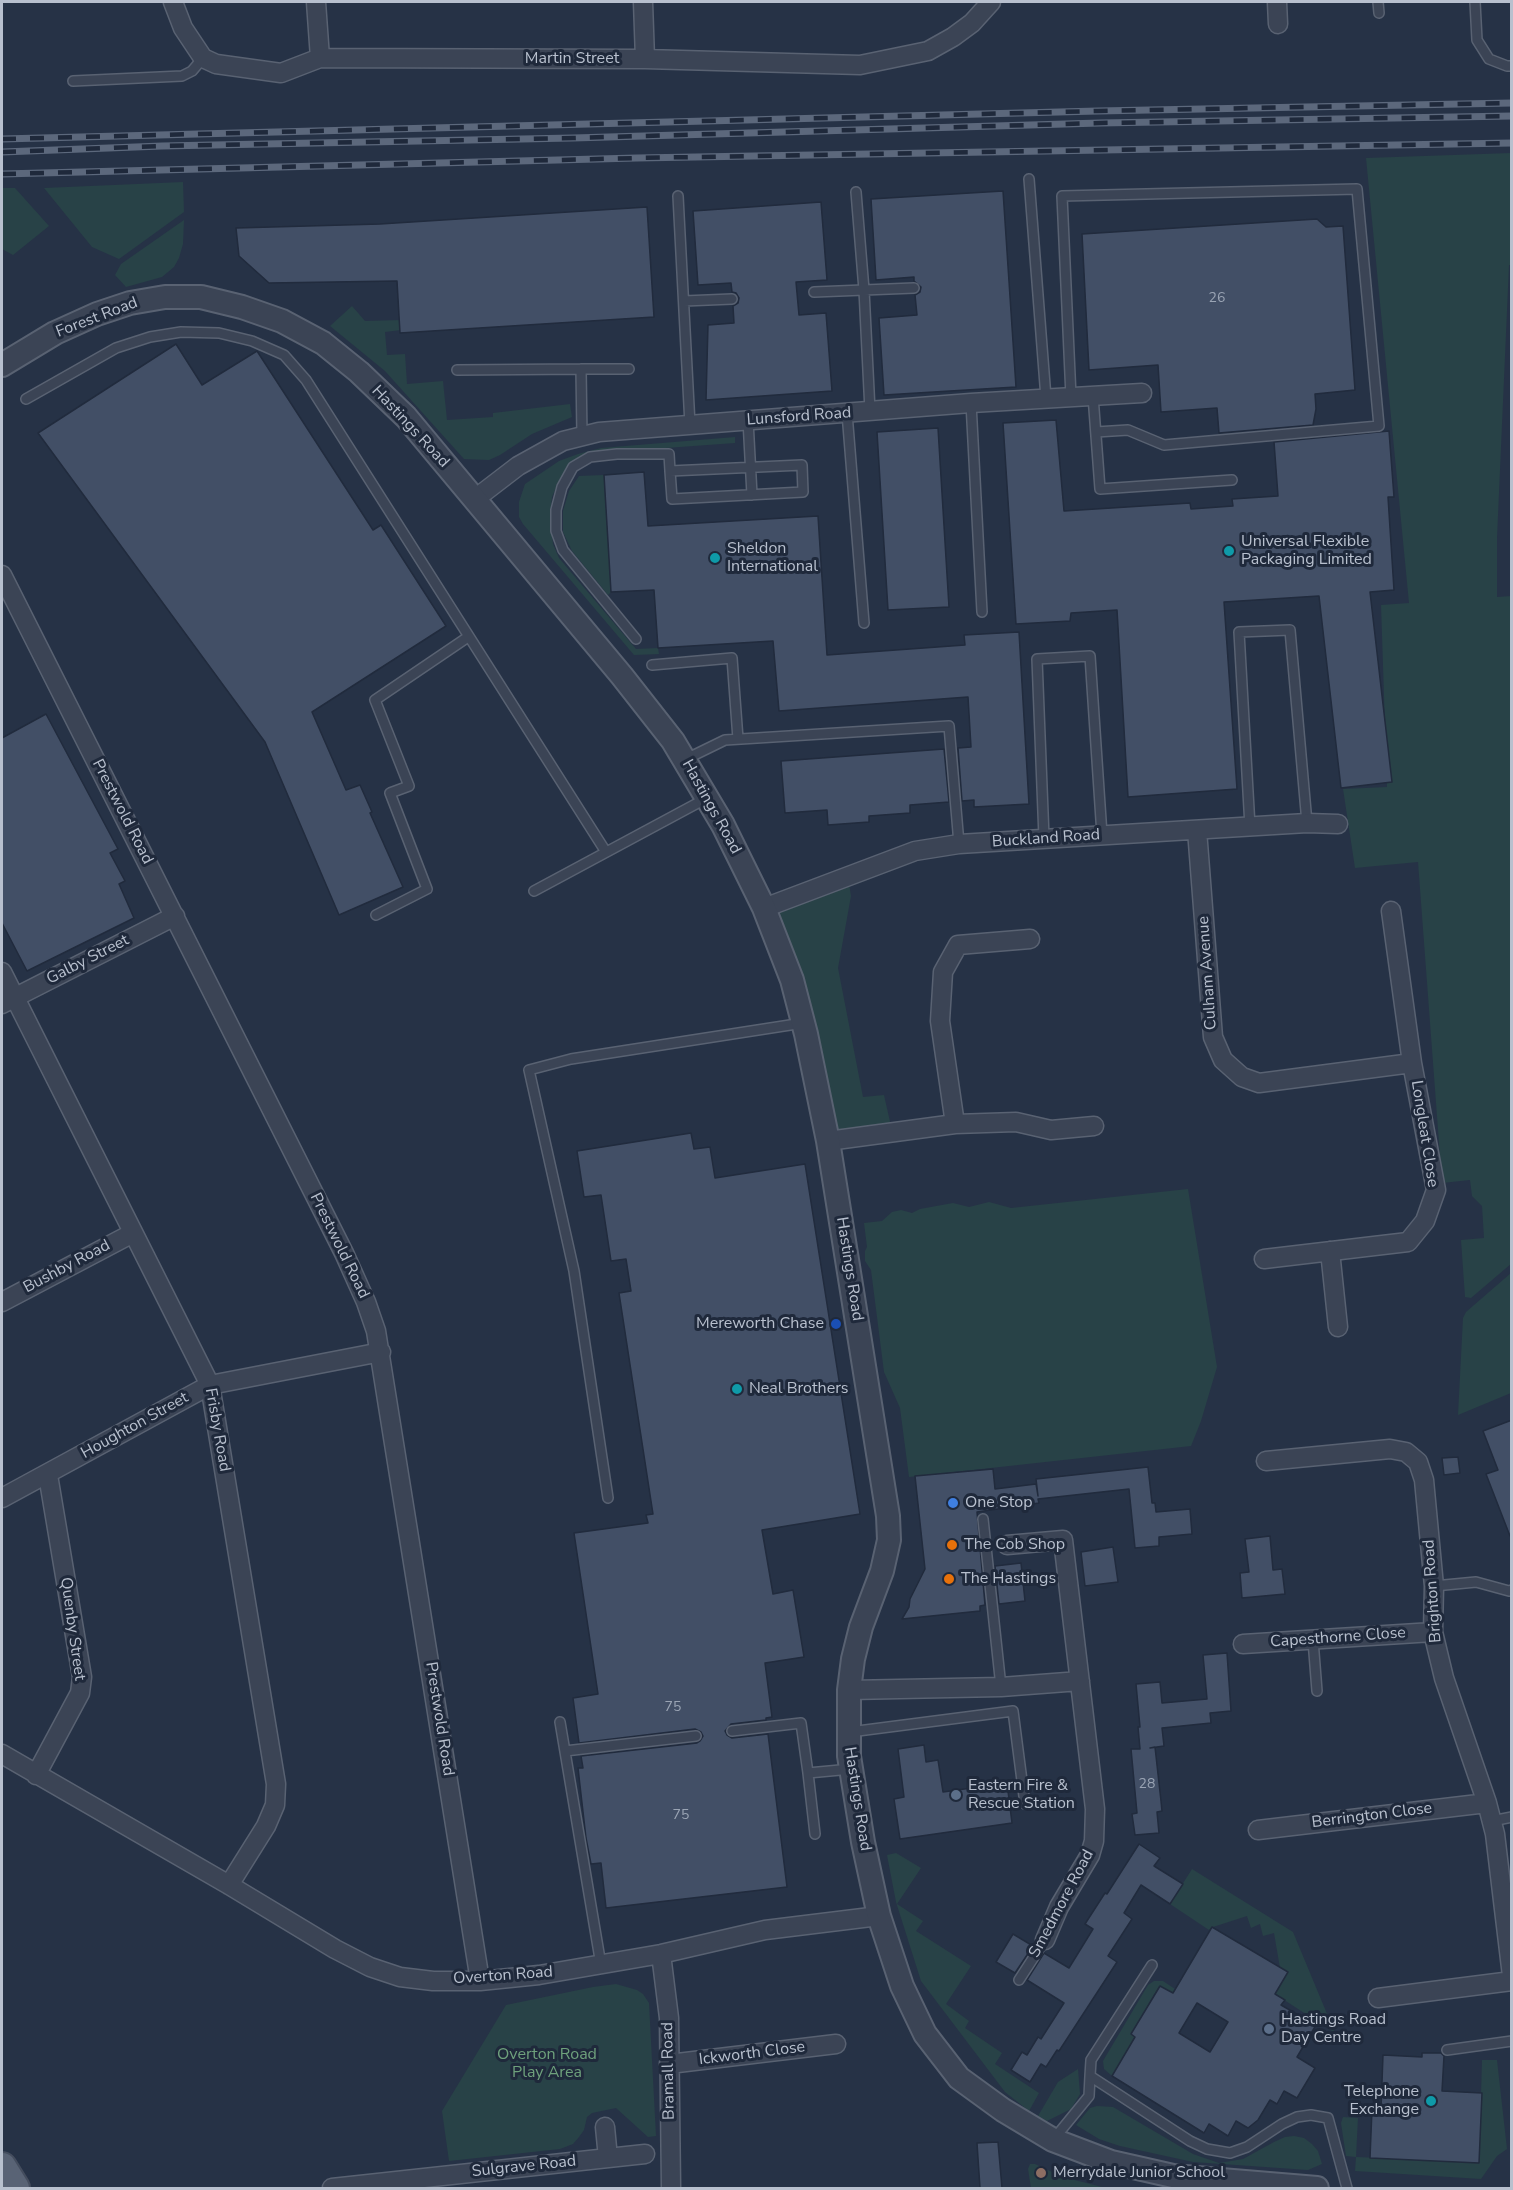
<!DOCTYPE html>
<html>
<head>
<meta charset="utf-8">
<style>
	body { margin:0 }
	#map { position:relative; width:1513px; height:2190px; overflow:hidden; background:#263246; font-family:"Nunito Sans",sans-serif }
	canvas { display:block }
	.frame { position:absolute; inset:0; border:3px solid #b8c0ce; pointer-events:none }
</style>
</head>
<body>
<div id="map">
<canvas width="1513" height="2190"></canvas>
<div class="frame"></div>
</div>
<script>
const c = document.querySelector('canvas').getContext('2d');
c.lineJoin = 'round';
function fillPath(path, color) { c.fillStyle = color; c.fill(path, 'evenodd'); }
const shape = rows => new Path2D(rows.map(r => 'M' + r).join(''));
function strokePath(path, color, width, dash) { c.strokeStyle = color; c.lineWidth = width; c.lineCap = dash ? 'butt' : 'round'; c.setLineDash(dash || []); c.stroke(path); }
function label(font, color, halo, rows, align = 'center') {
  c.font = font + ' "Nunito Sans",sans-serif'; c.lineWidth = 6; c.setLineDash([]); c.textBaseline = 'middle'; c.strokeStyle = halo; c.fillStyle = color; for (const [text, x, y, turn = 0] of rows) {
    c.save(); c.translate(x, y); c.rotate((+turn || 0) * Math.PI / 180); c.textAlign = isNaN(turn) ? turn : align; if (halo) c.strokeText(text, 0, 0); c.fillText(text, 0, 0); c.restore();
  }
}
const green = shape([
	[1511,153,1512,265,1509,265,1497,538,1497,597,1512,596,1512,1263,1471,1298,1465,1297,1461,1240,1484,1238,1482,1206,1472,1196,1470,1180,1442,1183,1418,862,1355,868,1343,789,1387,787,1381,605,1409,603,1366,158],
	[183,182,184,212,119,259,92,247,44,188],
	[2,188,15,188,49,226,13,255,2,249],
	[184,220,183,244,179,258,174,267,162,277,126,287,115,275,121,264],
	[352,306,365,321,401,320,401,330,385,332,387,355,405,354,407,384,443,381,447,420,493,417,493,413,570,404,572,417,532,434,500,455,489,460,464,459,385,371,330,326],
	[735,437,735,443,597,453,571,464,558,483,552,497,550,516,553,544,559,558,636,649,658,648,659,654,634,655,523,524,519,517,519,502,525,484,559,461,578,454,601,448],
	[604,475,611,592,608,595,572,551,563,532,563,511,569,491,579,476],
	[848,877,851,896,838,968,863,1097,884,1095,891,1126,828,1141,764,908],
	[1188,1189,1217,1367,1201,1421,1191,1446,909,1477,900,1408,884,1372,871,1270,865,1261,865,1251,867,1247,864,1223,882,1221,892,1212,901,1210,912,1213,920,1209,953,1203,969,1207,989,1202,1011,1208],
	[1511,1273,1511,1393,1458,1415,1463,1318,1466,1312],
	[896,1853,921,1868,897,1904,923,1921,916,1931,971,1966,946,2004,969,2021,965,2028,1002,2053,995,2064,1039,2093,1029,2111,1005,2092,921,1981,896,1902,887,1855],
	[1192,1869,1293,1932,1335,2033,1275,1994,1280,1968,1274,1933,1263,1936,1260,1924,1251,1928,1247,1916,1213,1927,1209,1930,1170,1904],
	[1154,1981,1163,1981,1175,1989,1173,1993,1159,1986,1131,2034,1135,2037,1112,2076,1104,2069,1103,2061,1148,1985],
	[616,1984,637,1990,643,1994,649,2003,656,2136,648,2137,616,2108,592,2113,587,2117,584,2130,579,2137,573,2144,560,2149,449,2161,442,2111,506,2005,593,1987],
	[1482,2060,1497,2060,1507,2149,1497,2156,1481,2179,1355,2171,1356,2157,1346,2156,1341,2123,1343,2117,1358,2118,1356,2157,1479,2162],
	[1078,2069,1080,2094,1071,2109,1047,2121,1038,2116,1058,2082],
	[1097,2106,1113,2107,1193,2154,1219,2163,1243,2159,1274,2142,1285,2137,1294,2136,1304,2138,1312,2144,1318,2151,1322,2164,1308,2170,1193,2162,1120,2146,1099,2139,1076,2125,1090,2108],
	[1030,2164,1035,2164,1063,2177,1106,2188,1031,2188,1028,2169]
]);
const building = shape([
	[1003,191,1016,387,884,395,879,318,917,315,915,295,920,292,921,287,914,281,914,277,876,280,871,199,1003,191],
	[821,202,827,280,796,282,799,315,826,313,832,391,706,400,708,325,734,323,733,306,738,303,739,298,736,293,732,292,731,283,698,285,693,211,821,202],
	[647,207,654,317,400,333,397,281,269,283,239,256,236,228,380,224,647,207],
	[1317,219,1326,227,1343,226,1355,390,1315,394,1316,409,1313,425,1219,433,1217,408,1161,412,1158,365,1089,370,1082,234,1317,219],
	[176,344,202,385,257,351,373,530,381,525,446,626,312,712,346,790,360,785,372,812,370,813,403,887,339,915,265,742,38,433,176,344],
	[1056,420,1064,511,1190,503,1191,509,1233,506,1232,499,1278,496,1274,442,1389,431,1394,497,1388,497,1394,590,1370,592,1392,782,1341,788,1319,596,1224,602,1237,789,1128,797,1117,610,1071,613,1070,621,1016,624,1003,423,1056,420],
	[938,428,949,607,888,610,877,432,938,428],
	[644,472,648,526,818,516,827,655,965,645,964,635,1019,632,1029,804,974,807,974,800,962,801,958,748,971,747,968,697,779,711,773,641,658,648,654,590,611,592,604,475,644,472],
	[46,714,118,849,110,853,125,881,119,884,134,918,27,971,2,923,2,738,46,714],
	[944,749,949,802,910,805,910,813,869,816,869,822,828,825,827,810,785,813,781,761,944,749],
	[691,1133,694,1149,710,1147,715,1178,805,1164,860,1514,762,1530,773,1594,793,1590,804,1657,765,1663,772,1717,766,1718,766,1720,731,1724,725,1731,727,1735,732,1738,768,1734,787,1887,606,1908,601,1863,591,1864,586,1838,578,1768,583,1768,581,1756,697,1743,700,1741,703,1736,701,1732,695,1729,579,1743,573,1698,598,1694,574,1533,648,1523,646,1515,653,1514,619,1293,631,1291,626,1259,611,1261,601,1195,584,1197,577,1151,691,1133],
	[1512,1420,1512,1536,1510,1536,1486,1474,1498,1470,1483,1431,1512,1420],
	[1458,1457,1460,1473,1444,1475,1442,1458,1458,1457],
	[1148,1467,1152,1503,1155,1503,1156,1512,1190,1509,1192,1534,1159,1537,1159,1546,1135,1548,1129,1489,1038,1499,1039,1503,977,1512,985,1605,980,1606,980,1611,902,1619,909,1607,910,1599,925,1569,915,1476,993,1469,995,1489,1036,1484,1038,1496,1036,1479,1148,1467],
	[1270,1536,1273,1570,1282,1569,1285,1594,1242,1598,1240,1573,1249,1572,1245,1539,1270,1536],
	[1113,1547,1118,1582,1085,1586,1081,1552,1113,1547],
	[1021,1563,1025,1601,999,1604,995,1566,1021,1563],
	[1227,1653,1231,1711,1210,1713,1211,1723,1162,1728,1164,1746,1150,1748,1155,1747,1161,1801,1162,1811,1157,1812,1159,1833,1135,1835,1132,1814,1137,1813,1131,1749,1140,1749,1138,1727,1140,1727,1136,1684,1160,1682,1162,1703,1207,1699,1203,1655,1227,1653],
	[924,1745,926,1762,938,1760,943,1792,1007,1783,1012,1823,900,1839,894,1799,904,1797,898,1749,924,1745],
	[1139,1844,1160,1858,1154,1866,1183,1884,1170,1904,1141,1885,1124,1913,1132,1919,1108,1956,1117,1962,1059,2051,1057,2050,1046,2067,1041,2064,1030,2082,1011,2070,1022,2052,1027,2055,1038,2037,1041,2039,1064,2003,1027,1980,1044,1953,1069,1968,1093,1929,1085,1924,1105,1893,1107,1894,1139,1844],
	[1212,1927,1288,1972,1275,1994,1285,2000,1281,2005,1316,2025,1297,2057,1315,2068,1297,2098,1284,2091,1277,2104,1270,2100,1258,2120,1248,2128,1236,2121,1228,2136,1209,2124,1204,2133,1112,2076,1135,2037,1131,2034,1160,1986,1173,1993,1212,1927],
	[1197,2003,1228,2022,1210,2052,1179,2033,1197,2003],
	[1013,1934,1033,1946,1015,1973,996,1962,1013,1934],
	[1422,2053,1441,2053,1444,2056,1442,2091,1482,2093,1479,2163,1370,2158,1372,2109,1381,2109,1383,2055,1422,2057,1422,2053],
	[998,2142,1002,2188,980,2188,977,2143,998,2142]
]);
const service = shape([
	[1378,2,1379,13],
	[1475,2,1477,40,1489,59,1507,66,1512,66],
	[73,81,182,76,192,71,203,58],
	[1029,179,1046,398],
	[856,192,864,290,870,411],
	[678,196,690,425],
	[814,292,914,288],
	[684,301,732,299],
	[457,370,581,369],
	[1093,396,1100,489,1232,480],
	[1071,397,1062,196,1357,189,1379,426,1164,445,1128,430,1096,432],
	[26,399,116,348,150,337,181,332,219,333,252,341,284,355,306,380,606,852],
	[971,403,982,612],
	[847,413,864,623],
	[748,420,752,495],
	[582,436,581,369,629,369],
	[636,639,563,550,556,531,556,510,562,487,573,467,590,457,617,454,669,454,670,471,802,465,803,492,672,499,670,471],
	[652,665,732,658,738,739],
	[684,760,725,740,949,726,959,844],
	[1250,827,1239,632,1290,630,1307,823],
	[1044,838,1037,659,1090,656,1102,835],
	[534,891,707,798],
	[376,915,427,889,390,793,409,786,375,700,468,637],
	[608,1498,574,1271,529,1070,571,1059,803,1023],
	[983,1519,1001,1687],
	[1434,1586,1476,1582,1509,1591,1512,1590],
	[1313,1640,1317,1691],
	[560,1722,601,1965],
	[732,1731,801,1723,808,1773,851,1769],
	[850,1732,1013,1711,1025,1804],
	[565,1751,696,1736],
	[808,1773,815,1834],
	[1492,1821,1512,1817],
	[1152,1965,1091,2060,1090,2076,1190,2141,1207,2149,1230,2153,1247,2147,1282,2124,1297,2117,1311,2115,1328,2118,1347,2188],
	[1019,1980,1045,1940],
	[1447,2050,1512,2041],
	[1053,2140,1089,2096,1090,2076]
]);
const minor = shape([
	[173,2,183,28,203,58,216,64,281,73,320,58,645,59,860,65,928,51,953,37,972,23,991,2],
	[316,2,320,58],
	[643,2,645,59],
	[1277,2,1278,24],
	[475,499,518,466,563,441,599,432,971,403,1142,393],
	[2,575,344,1253,366,1302,376,1331,480,1981],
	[1197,830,1213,1037,1223,1060,1242,1077,1259,1083,1412,1063],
	[764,908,915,851,959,844,1307,823,1338,824],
	[2,972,210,1385,276,1784,275,1805,266,1826,229,1885],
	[2,1004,175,916],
	[955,1124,940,1021,943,972,958,945,1030,939],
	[828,1141,955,1124,1016,1122,1051,1130,1094,1126],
	[1330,1251,1338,1327],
	[1264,1259,1408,1242,1425,1221,1436,1190,1412,1063,1391,911],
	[2,1302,133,1233],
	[1266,1461,1390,1449,1406,1452,1418,1462,1424,1480,1434,1586,1433,1632,1444,1678,1487,1803,1495,1834,1512,1976],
	[2,1498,210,1385,381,1352],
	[1007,1545,1063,1540,1095,1809,1094,1841,1090,1855,1059,1907,1045,1940],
	[1243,1644,1433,1632],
	[849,1690,1001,1687,1080,1681],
	[2,1754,229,1885,335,1949,370,1967,400,1977,433,1981,480,1981,539,1975,661,1954,765,1930,879,1916],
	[36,1775,80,1693,82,1677,48,1475],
	[1258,1830,1487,1803],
	[661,1954,669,2018,671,2188],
	[1378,1998,1512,1981],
	[669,2064,836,2044],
	[605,2127,608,2158],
	[332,2188,645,2154]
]);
const tertiary = shape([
	[2,365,55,333,97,314,130,303,165,297,201,297,242,307,282,321,323,343,359,372,406,417,622,676,673,741,723,825,764,908,792,980,806,1034,828,1141,888,1516,889,1540,882,1571,861,1627,853,1659,849,1690,849,1756,863,1842,879,1916,902,1986,925,2034,959,2078,1003,2110,1053,2140,1111,2162,1173,2176,1317,2188]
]);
const primary = shape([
	[2,2167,15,2188]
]);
const rail = shape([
	[2,139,1098,111,1512,103],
	[2,152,162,146,573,138,1100,123,1512,116],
	[2,174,637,158,1512,143]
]);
const markers = [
	[1229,551,6,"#0f9aa8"],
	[715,558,6,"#0f9aa8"],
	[836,1324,6,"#1a4fb4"],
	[737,1389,6,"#0f9aa8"],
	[953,1503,6,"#3f7fe0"],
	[952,1545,6,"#e8710a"],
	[949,1579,6,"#e8710a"],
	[956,1795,6,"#5c6f8a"],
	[1269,2029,6,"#5c6f8a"],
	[1431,2101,6,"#0f9aa8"],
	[1041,2173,6,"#8d6e63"]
];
const numberNames = [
	["26",1217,299],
	["75",673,1708],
	["28",1147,1785],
	["75",681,1816]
];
const streetNames = [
	["Martin Street",572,59],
	["Forest Road",97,318,-21],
	["Lunsford Road",799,417,-4],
	["Hastings Road",410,427,47],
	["Hastings Road",711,807,61],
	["Prestwold Road",122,812,63],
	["Buckland Road",1046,839,-4],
	["Galby Street",88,960,-27],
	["Culham Avenue",1208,973,-94],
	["Longleat Close",1424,1134,81],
	["Prestwold Road",339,1246,64],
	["Bushby Road",67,1267,-28],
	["Hastings Road",849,1269,81],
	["Houghton Street",135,1426,-29],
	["Frisby Road",217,1430,80],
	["Brighton Road",1433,1591,-94],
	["Quenby Street",72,1629,82],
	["Capesthorne Close",1338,1638,-4],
	["Prestwold Road",439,1719,81],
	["Hastings Road",857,1799,81],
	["Berrington Close",1372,1816,-7],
	["Smedmore Road",1062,1904,-62],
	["Overton Road",503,1976,-4],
	["Ickworth Close",752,2054,-7],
	["Bramall Road",669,2071,-91],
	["Sulgrave Road",524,2167,-6]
];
const poiNames = [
	["Universal Flexible",1241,542],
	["Packaging Limited",1241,560],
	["Sheldon",727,549],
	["International",727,567],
	["Mereworth Chase",824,1324,"right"],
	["Neal Brothers",749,1389],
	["One Stop",965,1503],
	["The Cob Shop",964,1545],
	["The Hastings",961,1579],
	["Eastern Fire &",968,1786],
	["Rescue Station",968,1804],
	["Hastings Road",1281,2020],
	["Day Centre",1281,2038],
	["Telephone",1419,2092,"right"],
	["Exchange",1419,2110,"right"],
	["Merrydale Junior School",1053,2173]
];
const parkNames = [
	["Overton Road",547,2055],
	["Play Area",547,2073]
];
fillPath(green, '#284247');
fillPath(building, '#424f66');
strokePath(building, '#212b3d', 1.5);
strokePath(service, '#596272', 12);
strokePath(minor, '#596272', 21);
strokePath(tertiary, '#596272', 26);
strokePath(primary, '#444d5e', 32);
strokePath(service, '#3b4455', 9);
strokePath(minor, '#3b4455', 18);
strokePath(tertiary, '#3b4455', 22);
strokePath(primary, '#596375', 28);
strokePath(rail, '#5c687c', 7);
strokePath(rail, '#1f293b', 4.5, [14]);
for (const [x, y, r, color] of markers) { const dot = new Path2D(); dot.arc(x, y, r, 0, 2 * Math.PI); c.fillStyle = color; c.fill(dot); strokePath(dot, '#1f293b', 2); }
label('14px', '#9aa4b4', null, numberNames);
label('16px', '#b8c0ce', '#1f293b', streetNames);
label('16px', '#b8c0ce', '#1f293b', poiNames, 'left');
label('16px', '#6ea17c', '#1f293b', parkNames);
</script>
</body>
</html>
